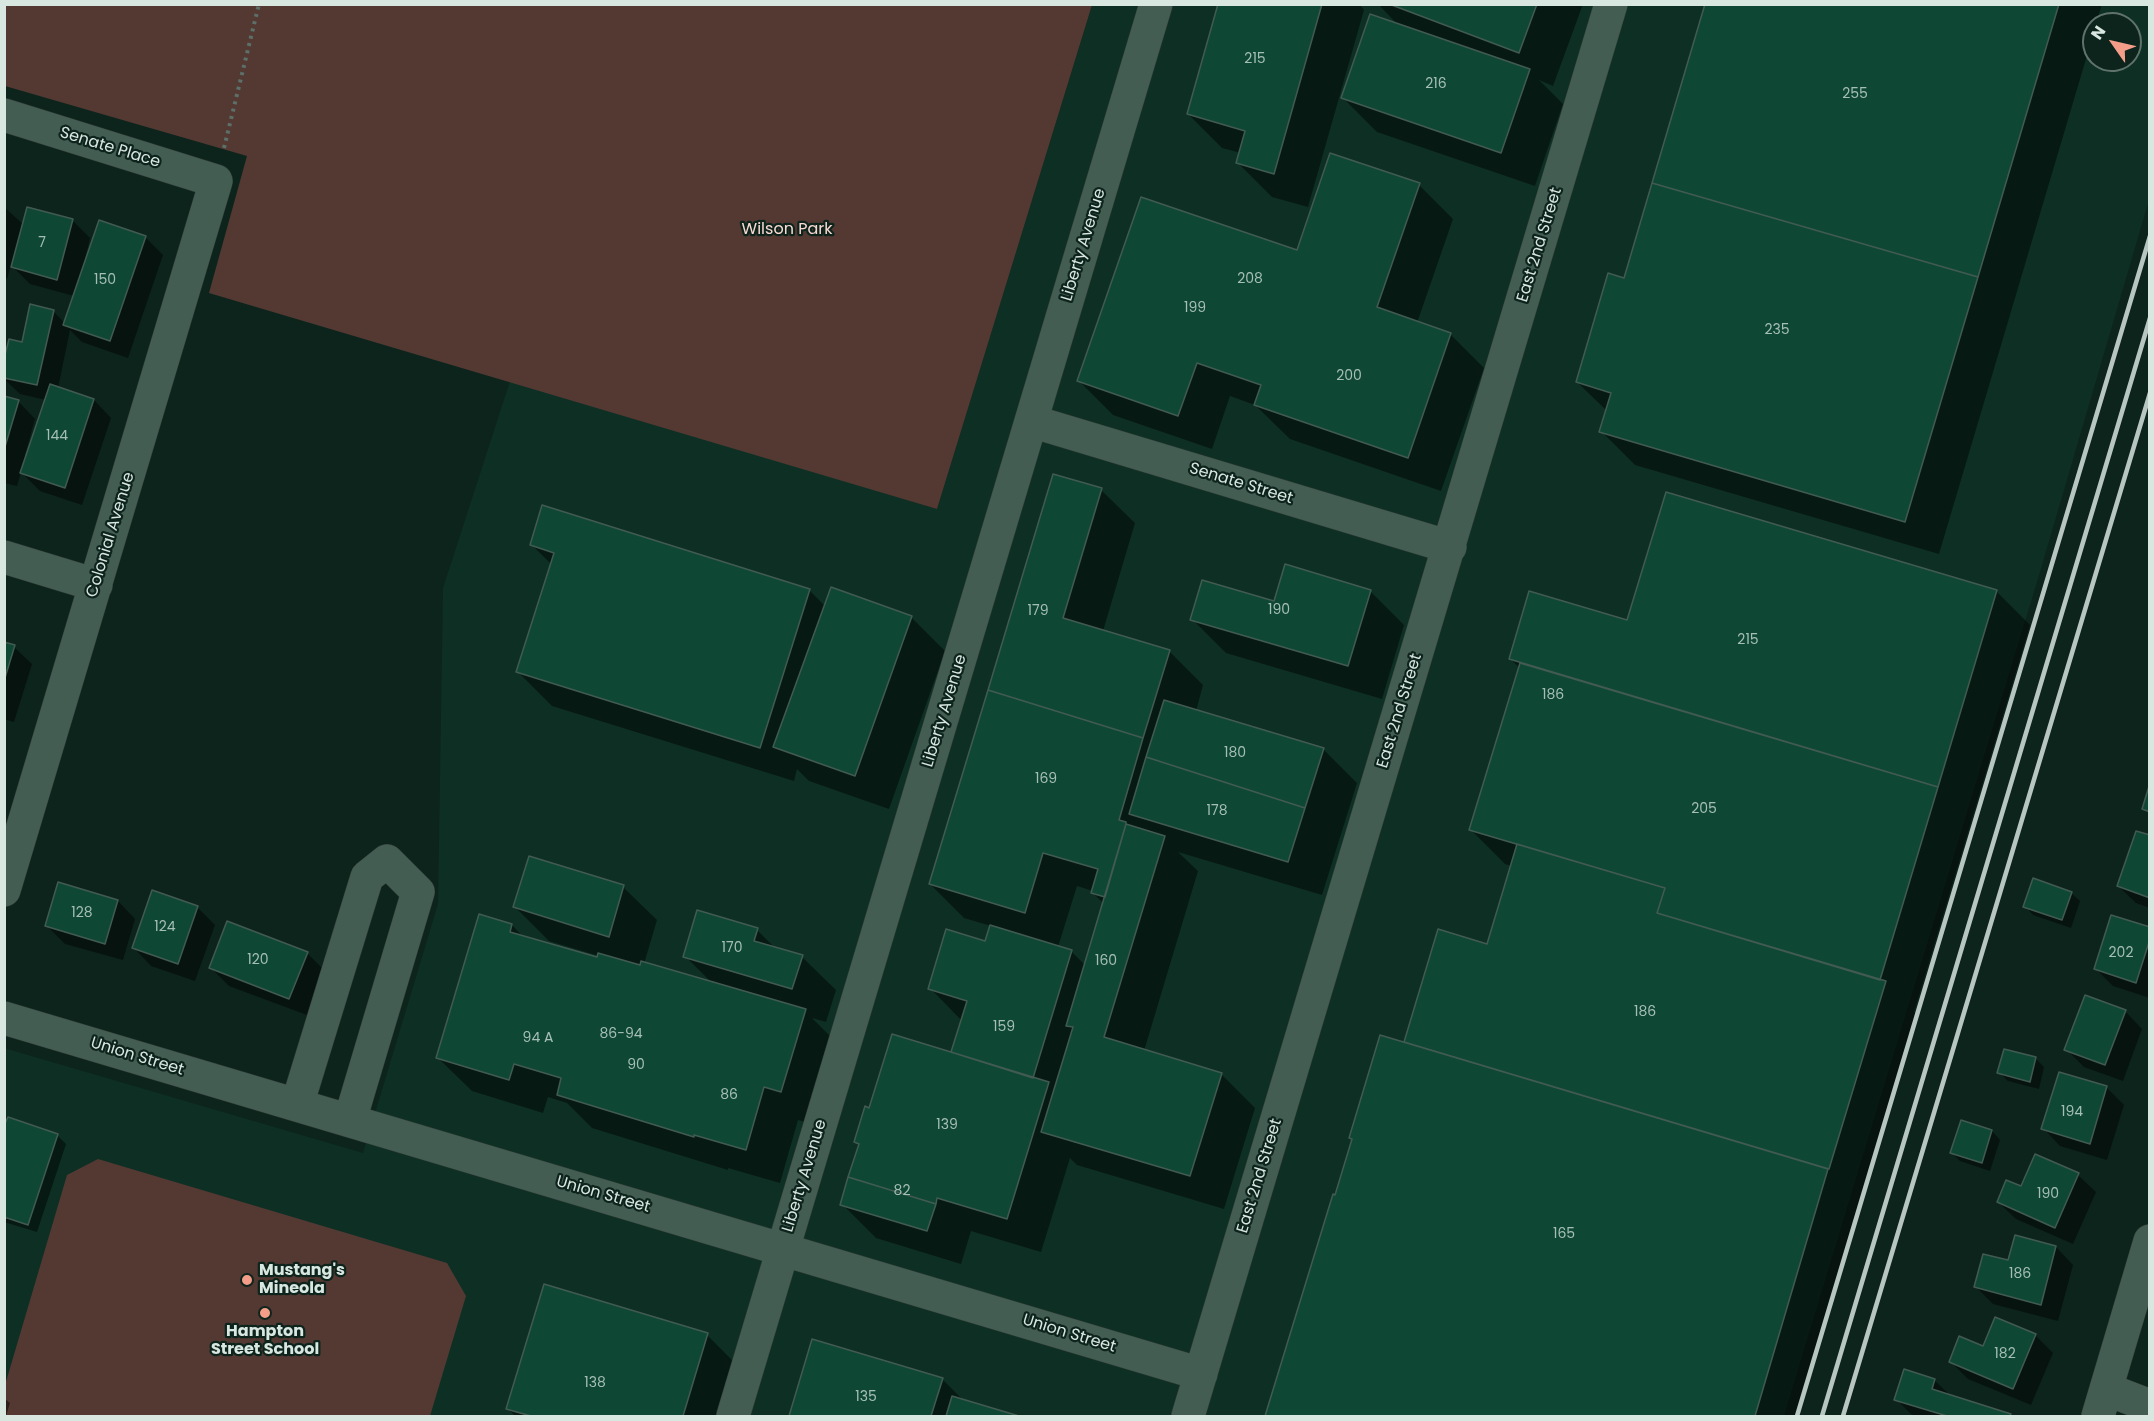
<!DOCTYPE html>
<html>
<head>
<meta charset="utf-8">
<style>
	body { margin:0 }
	#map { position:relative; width:2154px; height:1421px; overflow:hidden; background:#0d241c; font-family:Poppins,sans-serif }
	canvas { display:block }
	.frame { position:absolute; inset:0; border:6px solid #d9e7e1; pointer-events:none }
	.north { position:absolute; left:2082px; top:12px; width:60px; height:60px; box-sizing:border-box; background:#0d241c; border:2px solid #5f726b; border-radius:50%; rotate:304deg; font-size:16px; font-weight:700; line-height:24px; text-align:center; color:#d9e7e1 }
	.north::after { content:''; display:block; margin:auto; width:21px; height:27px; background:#f49e89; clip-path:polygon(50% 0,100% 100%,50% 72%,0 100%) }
</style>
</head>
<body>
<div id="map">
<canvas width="2154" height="1421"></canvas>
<div class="frame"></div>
<div class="north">N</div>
</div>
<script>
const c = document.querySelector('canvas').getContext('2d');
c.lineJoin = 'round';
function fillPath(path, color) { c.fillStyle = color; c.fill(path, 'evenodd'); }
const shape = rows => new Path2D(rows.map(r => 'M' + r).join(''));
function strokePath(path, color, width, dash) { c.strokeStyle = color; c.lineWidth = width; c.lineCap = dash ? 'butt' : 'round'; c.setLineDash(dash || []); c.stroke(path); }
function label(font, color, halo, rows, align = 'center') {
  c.font = font + ' Poppins,sans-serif'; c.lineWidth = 4.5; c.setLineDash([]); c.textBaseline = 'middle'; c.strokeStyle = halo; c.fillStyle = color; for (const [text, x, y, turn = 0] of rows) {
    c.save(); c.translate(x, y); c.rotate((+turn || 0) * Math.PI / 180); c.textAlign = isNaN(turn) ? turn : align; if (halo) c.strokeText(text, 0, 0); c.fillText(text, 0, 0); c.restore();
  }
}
const built = shape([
	[1092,5,2149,5,2149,200,2040,572,1784,1416,5,1416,4,1048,363,1153,438,904,443,588,511,378,937,509],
	[2094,24,2130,24,2130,60,2094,60]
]);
const green = shape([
	[4,5,5,4,1092,5,937,509,209,293,247,156,5,86],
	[98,1159,447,1263,466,1296,430,1416,5,1416,5,1385,67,1175]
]);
const shadow = shape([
	[1220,4,1359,4,1364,10,1308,207,1272,197,1238,163,1241,153,1222,148,1188,114],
	[1378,4,1583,4,1553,86,1539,80,1563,104,1535,186,1377,132,1343,98,1399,26],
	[1706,4,2102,4,2096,24,2094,24,2094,32,1939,554,1635,465,1601,431,1607,411,1577,382,1625,280],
	[1419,185,1453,219,1417,323,1450,334,1484,368,1441,491,1290,439,1255,405,1230,396,1212,449,1113,415,1079,381,1298,252],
	[4,207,24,225,28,209,73,221,90,238,85,259,87,259,145,237,163,255,128,358,82,342,70,330,58,388,94,400,111,418,82,505,40,491,21,472,17,486,4,483,4,398,18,401,35,419,25,455,28,456,46,400,20,394,4,379,4,366,53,311,65,323,74,296,30,284,11,265,7,279,4,278],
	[1101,490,1135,523,1103,631,1169,651,1203,685,1196,711,1323,749,1357,783,1322,895,1178,852,1198,871,1144,1051,1221,1074,1255,1108,1224,1209,1077,1165,1070,1158,1041,1252,971,1231,961,1264,876,1238,842,1204,860,1146,855,1142,870,1110,952,1054,962,1021,930,988,986,943,991,926,964,918,930,884],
	[1077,886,1093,891,1093,893,1104,904,1086,966,1071,951,1058,947],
	[532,545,809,590,825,606,911,617,945,651,889,809,809,781,797,769,794,781,552,706,518,672,552,565],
	[1370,591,1404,625,1382,699,1226,653,1192,619,1275,603],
	[1996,591,2030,625,1914,1012,1919,1016,1830,1306,1832,1308,1799,1416,1267,1416,1333,1196,1336,1197,1353,1140,1350,1138,1405,1044,1439,931,1488,945,1512,866,1505,864,1471,830,1520,668,1510,659,1628,622],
	[4,644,14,647,32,664,14,722,4,719],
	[2150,837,2150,908,2136,903,2118,886],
	[623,887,657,920,644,964,712,983,685,956,757,930,776,949,802,957,836,990,826,1022,812,1018,839,1045,815,1125,798,1120,780,1183,728,1168,728,1170,592,1128,567,1103,548,1097,543,1113,472,1091,438,1058,512,925,523,937,598,959,599,956,549,941,515,907],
	[2071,893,2080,901,2071,928,2033,915,2025,906],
	[118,901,135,919,123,960,65,944,47,926],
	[197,907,215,925,195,981,151,966,134,948],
	[2150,929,2150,998,2113,986,2096,969],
	[307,953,324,970,307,1015,229,986,211,968],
	[2125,1011,2142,1029,2123,1081,2084,1067,2066,1049],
	[2036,1059,2044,1067,2039,1089,2008,1081,1999,1072],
	[2060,1074,2107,1088,2124,1105,2107,1160,2060,1146,2043,1128],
	[4,1131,57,1135,66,1144,37,1232,4,1222],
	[1992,1131,2000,1140,1990,1171,1960,1161,1952,1153],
	[2036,1156,2078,1175,2096,1192,2073,1244,2016,1219,1998,1202,2022,1188],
	[2016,1237,2056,1247,2073,1265,2058,1321,1993,1304,1976,1287,2009,1262],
	[707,1335,741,1369,726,1416,515,1416,507,1408],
	[2035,1335,2053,1353,2031,1405,1968,1379,1950,1361,1984,1348],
	[813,1341,942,1379,965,1402,1014,1416,790,1416],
	[1934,1380,1951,1396,2012,1416,1913,1416,1896,1399],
	[4,1398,10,1403,6,1416,4,1416]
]);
const building = shape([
	[1218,4,1322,4,1274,174,1236,163,1245,131,1187,114,1218,4],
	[1389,4,1537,4,1519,53,1389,4],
	[1705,4,2059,4,1978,277,1652,183,1705,4],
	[1370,14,1530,69,1501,153,1341,98,1370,14],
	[1330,153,1420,183,1377,307,1451,333,1408,458,1254,405,1261,385,1197,363,1178,416,1077,381,1141,197,1297,250,1330,153],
	[1652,183,1978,277,1905,522,1599,432,1611,393,1576,382,1608,273,1624,278,1652,183],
	[27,207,73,219,57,280,11,267,27,207],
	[99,220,146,236,110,341,63,325,99,220],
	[30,304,54,310,37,385,4,378,4,359,9,339,22,342,30,304],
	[50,384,94,399,65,488,20,473,50,384],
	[4,396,19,400,4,450,4,396],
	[1053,474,1102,488,1063,618,1170,650,1143,738,988,690,1053,474],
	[1666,492,1997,590,1938,787,1509,659,1529,591,1627,620,1666,492],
	[542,505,810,589,760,748,516,672,554,553,530,545,542,505],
	[1285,564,1371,590,1348,666,1190,620,1202,580,1274,601,1285,564],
	[831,587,912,616,855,776,773,747,831,587],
	[4,642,15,645,4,681,4,642],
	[1520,663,1938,787,1880,980,1657,913,1665,888,1469,830,1520,663],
	[988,690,1143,738,1119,820,1126,822,1126,824,1105,897,1091,893,1098,869,1043,853,1025,913,929,884,988,690],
	[1164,700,1324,748,1305,808,1146,757,1164,700],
	[1146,757,1305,808,1288,862,1129,814,1146,757],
	[2150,783,2150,812,2142,809,2150,783],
	[1126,824,1165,836,1104,1037,1222,1073,1190,1176,1041,1132,1073,1027,1066,1026,1126,824],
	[2136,831,2150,835,2150,898,2117,886,2136,831],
	[1517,844,1665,888,1657,913,1886,981,1829,1169,1404,1042,1438,929,1487,944,1517,844],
	[529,856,624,885,609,937,513,907,529,856],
	[2033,878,2072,892,2062,920,2023,907,2033,878],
	[58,882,118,900,105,944,45,926,58,882],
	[152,890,198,906,178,964,132,948,152,890],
	[697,910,758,928,754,941,803,955,792,989,683,957,697,910],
	[479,914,512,924,510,932,597,957,598,953,640,965,641,961,806,1009,781,1092,764,1087,746,1150,694,1135,694,1137,557,1095,561,1078,514,1064,509,1080,436,1058,479,914],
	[2111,915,2150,927,2150,939,2136,983,2094,969,2111,915],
	[227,921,308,952,289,999,209,968,227,921],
	[990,925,1072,950,1033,1078,951,1052,967,1001,928,989,946,929,985,941,990,925],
	[2085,995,2126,1010,2105,1065,2064,1050,2085,995],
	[892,1034,1049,1082,1007,1219,937,1198,936,1204,848,1177,859,1144,854,1142,865,1106,869,1108,892,1034],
	[1380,1035,1828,1169,1755,1416,1265,1416,1333,1194,1335,1195,1352,1139,1349,1138,1380,1035],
	[2004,1049,2036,1057,2030,1082,1997,1073,2004,1049],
	[2059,1072,2107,1086,2090,1144,2041,1129,2059,1072],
	[8,1117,58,1134,28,1225,4,1217,4,1126,8,1117],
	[1961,1120,1992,1130,1982,1163,1950,1153,1961,1120],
	[2035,1154,2079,1173,2055,1228,1997,1202,2006,1180,2021,1186,2035,1154],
	[848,1177,936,1204,927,1231,840,1205,848,1177],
	[2015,1235,2056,1246,2041,1305,1974,1287,1983,1254,2008,1260,2015,1235],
	[544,1284,708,1333,683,1416,531,1416,506,1409,544,1284],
	[1995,1317,2036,1334,2013,1389,1949,1362,1959,1336,1983,1346,1995,1317],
	[812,1339,943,1378,931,1416,789,1416,812,1339],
	[1904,1369,1935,1379,1932,1389,2011,1414,2010,1416,1947,1416,1894,1400,1904,1369],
	[952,1396,1019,1416,946,1416,952,1396]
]);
const path = shape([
	[224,148,259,4]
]);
const minor = shape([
	[4,115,216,181,4,890],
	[1031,421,1450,547],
	[4,557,96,585],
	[4,1018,1201,1374],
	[297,1105,367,877,387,861,418,892,350,1120],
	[2106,1389,2150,1406],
	[733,1416,1156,4],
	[1188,1416,1611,4],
	[2098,1416,2150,1241]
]);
const rail = shape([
	[1797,1416,2150,236],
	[1822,1416,2150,318],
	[1843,1416,2150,393]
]);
const markers = [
	[247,1280,6,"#f49e89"],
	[265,1313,6,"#f49e89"]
];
const numberNames = [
	["215",1255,59],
	["216",1436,84],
	["255",1855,94],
	["7",42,243],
	["208",1250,279],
	["150",105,280],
	["199",1195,308],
	["235",1777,330],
	["200",1349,376],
	["144",57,436],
	["190",1279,610],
	["179",1038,611],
	["215",1748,640],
	["186",1553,695],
	["180",1235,753],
	["169",1046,779],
	["205",1704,809],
	["178",1217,811],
	["128",82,913],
	["124",165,927],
	["170",732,948],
	["202",2121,953],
	["120",258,960],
	["160",1106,961],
	["186",1645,1012],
	["159",1004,1027],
	["86-94",621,1034],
	["94 A",538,1038],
	["90",636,1065],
	["86",729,1095],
	["194",2072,1112],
	["139",947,1125],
	["82",902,1191],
	["190",2048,1194],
	["165",1564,1234],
	["186",2020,1274],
	["182",2005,1354],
	["138",595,1383],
	["135",866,1397]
];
const streetNames = [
	["Senate Place",110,148,17],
	["Liberty Avenue",1084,245,-73],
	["East 2nd Street",1540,245,-73],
	["Senate Street",1241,484,17],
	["Colonial Avenue",111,535,-73],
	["Liberty Avenue",945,711,-73],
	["East 2nd Street",1400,711,-73],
	["Union Street",137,1057,17],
	["Liberty Avenue",805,1176,-73],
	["East 2nd Street",1260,1176,-73],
	["Union Street",603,1195,16],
	["Union Street",1069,1334,17]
];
const parkNames = [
	["Wilson Park",787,230]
];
const poiNames = [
	["Mustang's",259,1271],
	["Mineola",259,1289],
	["Hampton",265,1332,"center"],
	["Street School",265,1350,"center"]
];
fillPath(built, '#0e2f24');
fillPath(green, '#543933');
fillPath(shadow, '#0007');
fillPath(building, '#0f4735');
strokePath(building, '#425b51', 1.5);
strokePath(minor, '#303d37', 34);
strokePath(path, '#5c6f68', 4, [3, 4.5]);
strokePath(minor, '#445d53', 33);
strokePath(rail, '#b7c6c0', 4.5);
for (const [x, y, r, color] of markers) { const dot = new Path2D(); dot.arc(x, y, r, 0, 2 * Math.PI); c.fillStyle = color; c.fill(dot); strokePath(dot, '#0d241c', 2); }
label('14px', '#a6bfb6', null, numberNames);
label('16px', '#d9e7e1', '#0d241c', streetNames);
label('16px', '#f9d9d1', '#0d241c', parkNames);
label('bold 16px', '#d9e7e1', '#0d241c', poiNames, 'left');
</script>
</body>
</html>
